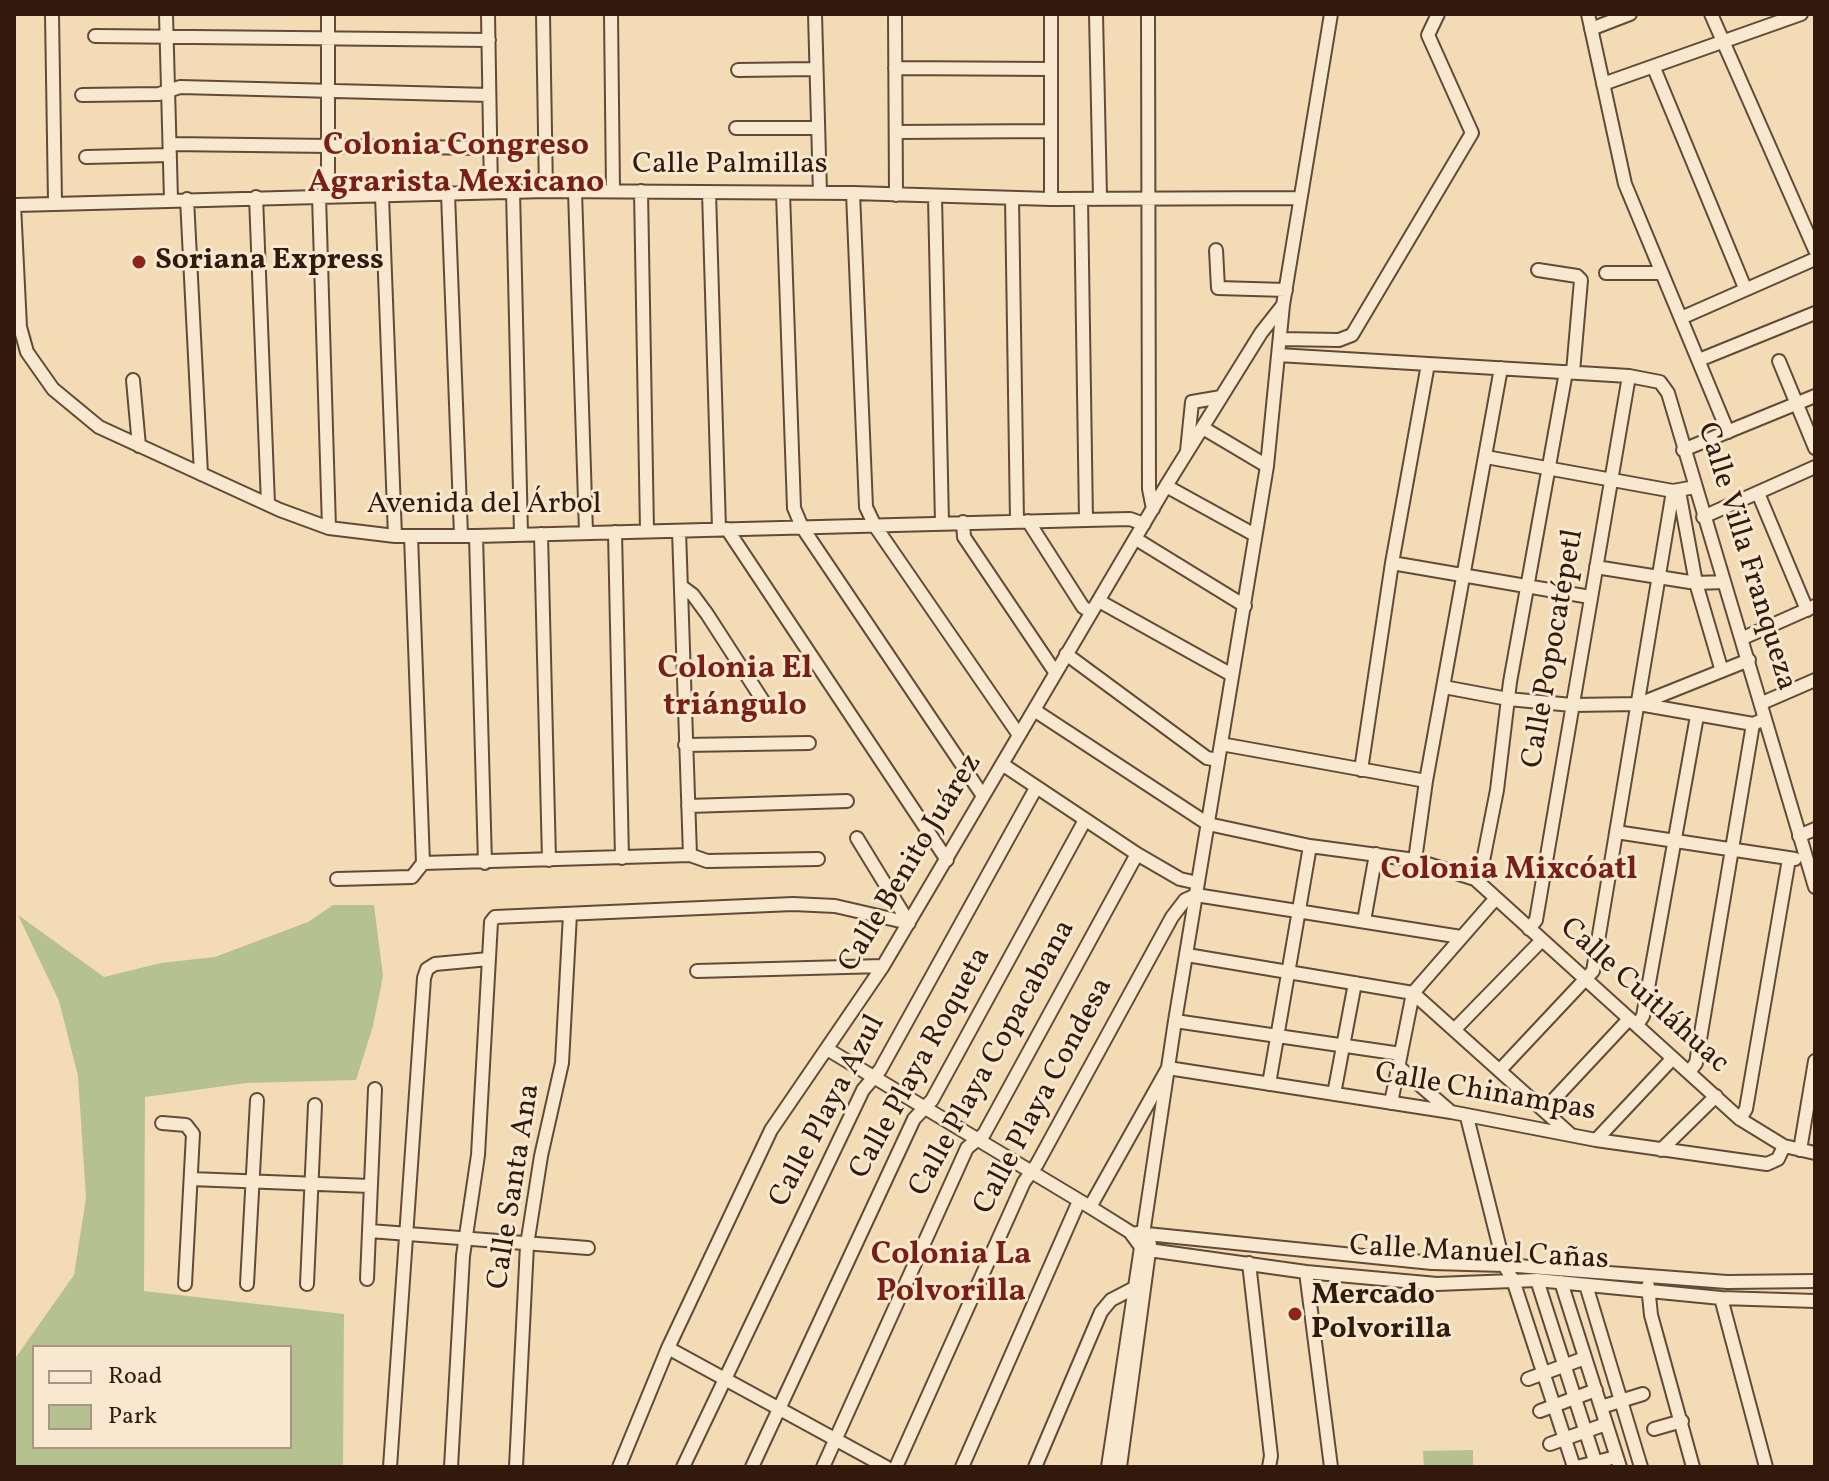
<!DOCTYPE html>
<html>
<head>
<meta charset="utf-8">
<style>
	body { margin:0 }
	#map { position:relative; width:1829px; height:1481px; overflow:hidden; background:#f2dbb5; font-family:Vollkorn,serif }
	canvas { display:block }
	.frame { position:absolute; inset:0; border:16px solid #33190b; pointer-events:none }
	.legend { position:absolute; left:32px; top:1345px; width:260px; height:104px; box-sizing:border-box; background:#f7e8cf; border:2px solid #a99581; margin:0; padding:10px 14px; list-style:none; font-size:24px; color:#33190b }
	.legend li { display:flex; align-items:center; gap:16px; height:40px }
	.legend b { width:40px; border:2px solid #a99581 }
</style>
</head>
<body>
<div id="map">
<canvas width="1829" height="1481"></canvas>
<div class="frame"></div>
<ul class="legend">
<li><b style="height:10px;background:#f7e8cf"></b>Road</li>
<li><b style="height:22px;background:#b5c191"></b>Park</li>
</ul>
</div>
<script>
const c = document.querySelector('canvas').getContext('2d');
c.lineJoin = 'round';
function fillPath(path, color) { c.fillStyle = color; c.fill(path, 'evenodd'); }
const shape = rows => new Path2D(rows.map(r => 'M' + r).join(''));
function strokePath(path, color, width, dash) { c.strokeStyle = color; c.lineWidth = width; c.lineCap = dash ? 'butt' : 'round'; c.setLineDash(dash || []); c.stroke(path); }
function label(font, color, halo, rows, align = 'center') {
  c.font = font + ' Vollkorn,serif'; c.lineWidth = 6; c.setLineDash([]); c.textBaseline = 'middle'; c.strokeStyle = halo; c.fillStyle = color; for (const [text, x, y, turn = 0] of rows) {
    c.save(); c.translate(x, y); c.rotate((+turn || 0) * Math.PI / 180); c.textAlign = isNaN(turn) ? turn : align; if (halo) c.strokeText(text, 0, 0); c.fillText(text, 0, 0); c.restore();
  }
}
const green = shape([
	[333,905,374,905,383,976,373,1026,356,1080,246,1083,145,1097,144,1291,344,1314,343,1467,14,1467,14,1360,74,1275,86,1198,78,1076,59,1001,18,915,104,977,161,963,215,957,308,922],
	[34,1347,290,1347,290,1447,34,1447],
	[1473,1450,1473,1467,1424,1467,1423,1451]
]);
const minor = shape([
	[52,14,55,202],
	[166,14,171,200],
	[328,14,328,196],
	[488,14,491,192],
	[543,14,546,191],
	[611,14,613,191],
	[815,14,820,193],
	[895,14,896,195],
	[1051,14,1051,199],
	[1096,14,1100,197],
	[1148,14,1149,489,1153,509],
	[1588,14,1625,184,1728,432],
	[1711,14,1815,250],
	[1591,29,1630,14],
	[95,36,489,40],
	[895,68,1050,69],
	[1654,68,1745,288],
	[738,70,815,69],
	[1603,84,1801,14],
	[82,95,159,94,180,87,489,95],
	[736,128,817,128],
	[897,132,1050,131],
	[170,144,490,148],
	[86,157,170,155],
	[513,191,521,534],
	[575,191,586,532],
	[641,191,647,531],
	[709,192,719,529],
	[783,193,794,508,802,527,983,796],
	[853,193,866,507,875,526,1019,735],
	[448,194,461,535],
	[319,196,329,528],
	[382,196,395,536],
	[256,197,268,504],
	[935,197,942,523],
	[1012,198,1017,521],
	[187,199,201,474],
	[1081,199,1086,520],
	[14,205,20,327,27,352,53,389,99,427,280,510,329,528,395,536,476,536,1086,520,1130,519,1144,524],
	[16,205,546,191,853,193,1051,199,1300,198],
	[1216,250,1218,288,1286,290],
	[1538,270,1577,276,1581,280,1573,372],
	[1606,273,1660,273],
	[1681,318,1815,259],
	[1280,339,1339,340,1352,335,1472,133,1428,35,1438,14],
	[1278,355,1629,376,1660,382,1668,393,1815,887],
	[1699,360,1815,313],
	[1779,361,1815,448],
	[133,380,139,446],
	[1203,428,1267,466],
	[1683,450,1815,396],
	[1187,451,1192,402,1221,397],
	[1486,457,1673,491],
	[1166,486,1255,535],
	[1679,491,1696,583,1721,668],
	[1758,493,1807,610],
	[1703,517,1815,467],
	[1028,521,1083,607,1091,612],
	[963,522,964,537,1055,672],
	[727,529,947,860],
	[679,531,690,855],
	[615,532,622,858],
	[541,534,549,860],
	[411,536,423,863],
	[476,536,485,863],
	[1136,539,1245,606],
	[1392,563,1590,597],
	[1596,567,1696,583,1724,582],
	[681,586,693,595,707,614,767,707],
	[1099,601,1232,675],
	[1743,638,1815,606],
	[1066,654,1207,758,1218,760],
	[1444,687,1508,699,1572,705,1639,704,1753,724,1760,721],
	[1762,703,1815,680],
	[1639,704,1749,660],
	[1034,710,1208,824,1310,846,1415,860,1475,879,1740,1119,1784,1146,1815,1153],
	[1221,744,1426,781],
	[685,745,809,743],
	[1002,764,1137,854,1180,879,1198,883],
	[1361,770,1392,563,1428,364],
	[688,806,847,801],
	[1616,832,1795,859],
	[1799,836,1815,829],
	[857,838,909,923],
	[1415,860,1426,781,1501,368],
	[337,879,412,877,423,863,690,855,707,861,818,859],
	[1475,879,1482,866,1497,790,1510,682,1566,372],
	[1364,921,1376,854],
	[1529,929,1536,920,1629,376],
	[1187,955,1413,993,1570,1134],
	[697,971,883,966],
	[1175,1021,1401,1054],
	[1637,1025,1643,1016,1697,716],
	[1455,1029,1541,941],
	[827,1049,1090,1207,1130,1232,1141,1247,1149,1250,1306,1272,1437,1284,1537,1280,1721,1298,1815,1301],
	[1399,1067,1451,1112],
	[1500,1070,1593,971,1673,491,1695,487],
	[1689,1072,1696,1063,1753,724],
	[1269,1084,1310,846],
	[1334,1094,1355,983],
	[1391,1103,1413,993,1496,898],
	[1544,1110,1629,1019],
	[1467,1117,1504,1265,1513,1280,1574,1467],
	[1740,1119,1746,1109,1789,859],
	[162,1123,186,1125,193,1134,185,1284],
	[1596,1140,1673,1058],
	[1661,1150,1716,1096],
	[1800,1150,1815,1061],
	[191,1179,370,1186],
	[1090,1207,1168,1068,1451,1112,1596,1140,1767,1164,1778,1159,1784,1146],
	[370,1231,588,1248],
	[1137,1233,1432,1263,1504,1265,1727,1282,1815,1281],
	[1249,1263,1271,1456,1269,1467],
	[1306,1272,1331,1467],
	[367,1279,375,1089],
	[1537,1280,1597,1467],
	[1561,1282,1620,1467],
	[247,1284,257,1100],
	[307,1284,315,1105],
	[1586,1285,1641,1467],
	[1648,1286,1651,1315,1693,1467],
	[1721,1298,1766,1467],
	[668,1348,886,1467],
	[1528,1379,1585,1358],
	[1601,1407,1643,1394],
	[1540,1411,1596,1390],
	[1654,1429,1682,1421],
	[1550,1444,1606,1424],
	[390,1467,424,978,427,969,435,964,489,959],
	[451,1467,463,1256,478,1155,491,922,495,917,793,904,835,906,909,923],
	[516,1467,527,1245,541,1156,562,1063,570,914],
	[619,1467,668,1348,771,1130,883,966,1166,486,1261,333,1283,305],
	[683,1467,863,1090,880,1070,1036,788],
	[752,1467,914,1119,932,1100,1085,820],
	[823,1467,967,1148,984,1134,1137,854],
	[896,1467,1024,1182,1037,1164,1172,917,1185,900,1196,895,1461,937],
	[962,1467,1079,1201],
	[1035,1467,1101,1312,1111,1300,1134,1288],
	[1108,1467,1175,1021,1267,466,1283,305,1331,14],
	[1120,1467,1150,1244],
	[1577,1467,1616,1457]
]);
const markers = [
	[139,262,8,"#8f2418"],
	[1295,1314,8,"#8f2418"]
];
const streetNames = [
	["Calle Palmillas",730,166],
	["Avenida del Árbol",484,506],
	["Calle Villa Franqueza",1745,557,73],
	["Calle Popocatépetl",1555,649,-80],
	["Calle Benito Juárez",912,864,-59],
	["Calle Cuitláhuac",1643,997,42],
	["Calle Playa Copacabana",994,1059,-61],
	["Calle Playa Roqueta",922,1064,-61],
	["Calle Chinampas",1485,1094,10],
	["Calle Playa Condesa",1045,1097,-62],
	["Calle Playa Azul",829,1112,-62],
	["Calle Santa Ana",516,1187,-81],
	["Calle Manuel Cañas",1479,1255,3]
];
const poiNames = [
	["Soriana Express",155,262],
	["Mercado",1311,1297],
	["Polvorilla",1311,1331]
];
const neighbourhoodNames = [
	["Colonia Congreso",456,148],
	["Agrarista Mexicano",456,185],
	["Colonia El",735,671],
	["triángulo",735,708],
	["Colonia Mixcóatl",1509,872],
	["Colonia La",951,1257],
	["Polvorilla",951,1294]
];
fillPath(green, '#b5c191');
strokePath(minor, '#634a36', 16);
strokePath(minor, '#f7e8cf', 12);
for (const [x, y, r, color] of markers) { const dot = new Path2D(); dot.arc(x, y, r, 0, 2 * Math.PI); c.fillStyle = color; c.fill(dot); strokePath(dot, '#f7e8cf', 3); }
label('30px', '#33190b', '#f7e8cf', streetNames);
label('bold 30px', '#33190b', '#f7e8cf', poiNames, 'left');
label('bold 32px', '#7a1f14', '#f7e8cf', neighbourhoodNames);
</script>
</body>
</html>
